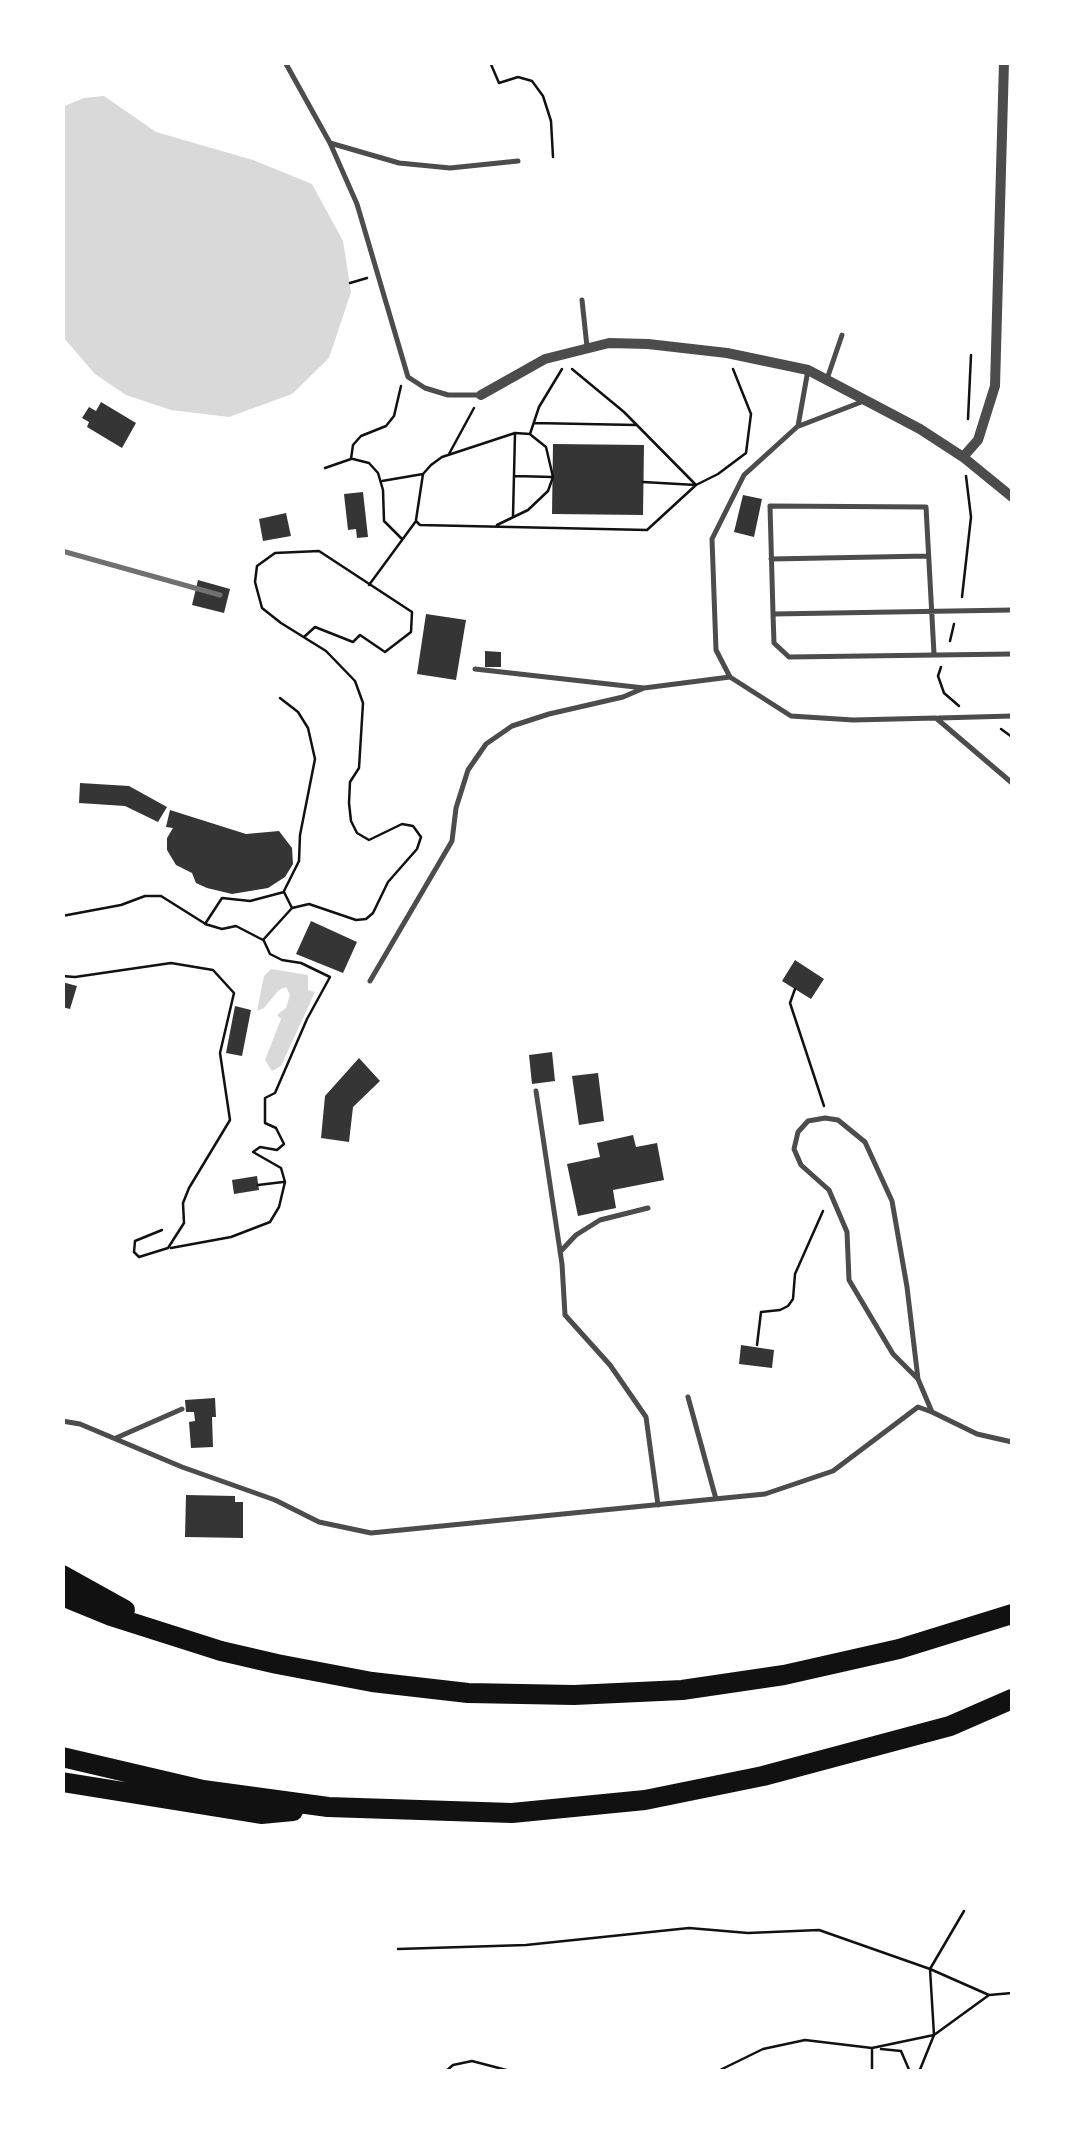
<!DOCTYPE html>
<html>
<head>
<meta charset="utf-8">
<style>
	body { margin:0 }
	#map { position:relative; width:1075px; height:2134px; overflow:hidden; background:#fff; font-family:Quicksand,sans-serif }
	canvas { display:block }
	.frame { position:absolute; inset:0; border:65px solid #fff; pointer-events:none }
</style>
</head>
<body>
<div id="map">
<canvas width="1075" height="2134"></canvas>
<div class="frame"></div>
</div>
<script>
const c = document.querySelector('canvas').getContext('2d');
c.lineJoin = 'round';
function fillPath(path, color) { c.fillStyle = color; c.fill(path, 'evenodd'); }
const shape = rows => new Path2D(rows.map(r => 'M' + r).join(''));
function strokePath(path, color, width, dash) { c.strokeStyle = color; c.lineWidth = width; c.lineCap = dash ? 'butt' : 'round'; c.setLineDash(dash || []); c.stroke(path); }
const water = shape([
	[104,96,156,132,253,160,312,184,343,241,351,292,329,358,292,394,229,417,171,410,126,395,95,374,63,337,62,107,84,98],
	[271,969,308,975,308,990,315,992,281,1066,272,1071,265,1060,281,1019,277,1015,286,1008,290,995,286,987,279,990,264,1008,257,1011,264,976]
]);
const building = shape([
	[101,402,136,423,122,448,87,427,89,422,82,418,89,407,96,411],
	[553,444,644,445,643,515,552,514],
	[363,492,368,537,357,538,356,529,348,530,344,494],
	[743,495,762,499,754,537,734,532],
	[286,513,291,536,263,541,259,519],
	[198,580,230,589,224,613,192,605],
	[426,614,466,620,456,680,417,674],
	[485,651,501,652,501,667,485,667],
	[80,783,129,786,167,807,158,822,125,806,79,803],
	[170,810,246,834,279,831,292,848,293,864,285,877,268,888,232,894,207,888,196,883,192,873,176,865,167,850,167,838,173,828,166,827],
	[311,921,357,942,343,973,296,954],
	[795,960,824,979,811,999,782,981],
	[62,982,77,986,70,1009,62,1007],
	[235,1006,251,1010,242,1056,226,1053],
	[552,1052,555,1081,532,1084,529,1055],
	[359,1058,380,1081,353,1107,349,1142,321,1138,325,1096],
	[598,1073,604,1121,579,1125,572,1076],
	[633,1135,636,1147,657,1143,664,1180,613,1190,616,1208,578,1216,567,1164,600,1157,597,1143],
	[257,1176,259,1190,234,1194,232,1180],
	[741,1345,774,1350,772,1368,739,1364],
	[215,1398,216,1417,212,1417,213,1447,191,1448,189,1422,195,1421,194,1412,186,1412,185,1400],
	[186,1495,235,1496,235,1502,243,1502,243,1538,185,1537]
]);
const path = shape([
	[490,62,499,83,518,77,532,81,543,96,551,121,553,157],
	[350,283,367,278],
	[572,369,624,412,696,485,643,482],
	[968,419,971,355],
	[534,423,636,425],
	[449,454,474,408],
	[353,459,369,463,378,473,383,490,384,521,402,539],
	[325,468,351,459,353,445,361,436,386,426,394,416,401,386],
	[515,476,552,477],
	[382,481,423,474],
	[513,516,515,434],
	[416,520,423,474,431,465,442,457,515,433,530,434,539,407,562,369],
	[497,525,528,510,548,491,553,477,546,447,531,435],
	[369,585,416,521,420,525,647,530,696,485,718,474,746,453,751,414,733,369],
	[962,597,971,517,966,476],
	[950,641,954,624],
	[941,667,938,676,944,693,959,706],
	[280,698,298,712,308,728,315,759,300,835,299,861,284,891],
	[1001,729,1012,737],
	[292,908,284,892,250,901,222,898,205,924,222,929,236,926,263,940,292,908,309,904,356,920,366,919,373,913,388,882,417,849,421,837,413,826,402,824,369,840,357,833,351,821,349,803,350,782,359,768,363,703,355,681,326,651,281,623,262,608,255,582,257,566,275,553,319,551,412,612,411,632,385,652,360,635,353,642,315,627,304,637],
	[62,916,121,905,145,896,161,896,204,923],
	[62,976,75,977,171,963,213,970,234,993,220,1053,230,1120,189,1188,183,1203,184,1223,168,1248,139,1257,134,1252,135,1241,162,1230],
	[795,989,790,1003,824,1106],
	[258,1185,283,1182],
	[171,1248,231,1237,270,1222,279,1207,285,1182,281,1168,253,1152,260,1147,277,1150,284,1144,276,1128,265,1123,265,1098,275,1093,307,1019,330,977,301,963,282,960,270,954,264,941],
	[757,1345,761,1312,780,1310,788,1306,793,1299,795,1274,823,1211],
	[398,1949,526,1945,689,1928,748,1933,819,1930,930,1969,989,1995],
	[881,2049,901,2051,910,2072],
	[445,2072,453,2065,472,2061,514,2072],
	[716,2072,763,2049,805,2040,872,2048,934,2035,930,1969,964,1911],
	[872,2072,872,2048],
	[919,2072,934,2035,989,1995,1012,1993]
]);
const service = shape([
	[285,62,330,143,357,204,408,377,425,388,448,395,478,395],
	[330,143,399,163,450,168,518,161],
	[582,300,587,347],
	[808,370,798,426,744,475,712,539,716,650,730,677,791,716,853,720,936,718,1012,783],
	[827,379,842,335],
	[799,426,864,401],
	[771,559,928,556],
	[1012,610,773,614,774,643,789,657,1012,654],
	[773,614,770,506,926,507,934,654],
	[475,669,644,688,730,677],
	[939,718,1012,716],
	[370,981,452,841,456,808,468,770,486,744,512,726,549,714,623,697,644,688],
	[536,1091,562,1264,565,1315,610,1365,646,1417,658,1505],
	[560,1252,576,1235,600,1220,648,1208],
	[918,1379,893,1354,849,1280,847,1232,829,1190,801,1165,794,1149,798,1132,808,1121,825,1118,838,1120,865,1142,892,1201,907,1287,918,1379,932,1412,977,1434,1012,1442],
	[688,1397,716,1499],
	[62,1421,80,1424,182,1467,275,1500,319,1522,371,1533,765,1494,833,1471,918,1407,932,1412],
	[116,1438,182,1409]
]);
const minor = shape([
	[481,395,545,359,609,343,648,344,727,353,808,370,920,429,963,457,978,440,995,386,1004,62],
	[963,457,1012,497]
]);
const motorway = shape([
	[62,1575,125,1610],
	[62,1596,111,1616,221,1651,277,1664,372,1682,468,1693,574,1695,682,1690,784,1675,899,1649,1012,1614],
	[62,1757,203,1790,328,1807,512,1813,645,1800,763,1776,950,1726,1012,1699],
	[62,1782,261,1814,293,1811]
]);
const rail = shape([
	[62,551,220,595]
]);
fillPath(water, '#d9d9d9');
fillPath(building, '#353535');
strokePath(path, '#111', 2.5);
strokePath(service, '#4c4c4c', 5);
strokePath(minor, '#4c4c4c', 10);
strokePath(motorway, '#111', 20);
strokePath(rail, '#707070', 5);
</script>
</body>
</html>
